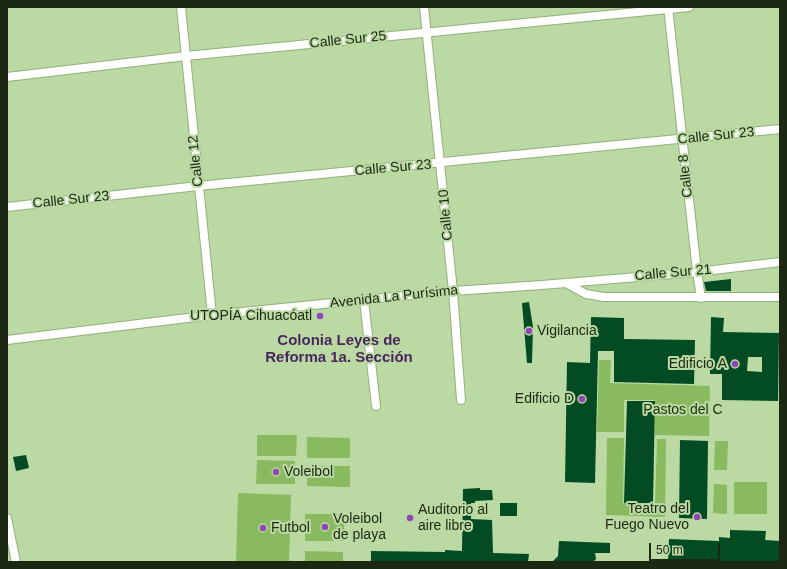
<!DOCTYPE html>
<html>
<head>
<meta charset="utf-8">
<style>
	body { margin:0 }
	#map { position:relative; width:787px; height:569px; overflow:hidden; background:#bad9a3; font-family:Arial,sans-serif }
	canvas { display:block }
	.frame { position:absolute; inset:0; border:8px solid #1c2813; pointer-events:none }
	.scale { position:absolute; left:649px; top:543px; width:71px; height:18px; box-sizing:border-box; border:2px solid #1c2813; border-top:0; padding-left:5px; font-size:12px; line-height:14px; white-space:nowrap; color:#1c2813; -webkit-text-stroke:3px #bad9a3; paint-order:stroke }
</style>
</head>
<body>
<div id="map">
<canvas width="787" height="569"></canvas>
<div class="frame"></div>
<div class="scale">50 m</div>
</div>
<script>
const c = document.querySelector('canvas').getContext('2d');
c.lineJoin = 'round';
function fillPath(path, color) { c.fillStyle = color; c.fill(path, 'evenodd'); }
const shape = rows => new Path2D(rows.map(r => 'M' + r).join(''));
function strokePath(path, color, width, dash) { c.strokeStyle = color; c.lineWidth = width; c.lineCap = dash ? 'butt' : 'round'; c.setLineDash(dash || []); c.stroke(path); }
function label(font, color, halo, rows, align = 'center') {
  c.font = font + ' Arial,sans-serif'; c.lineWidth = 4; c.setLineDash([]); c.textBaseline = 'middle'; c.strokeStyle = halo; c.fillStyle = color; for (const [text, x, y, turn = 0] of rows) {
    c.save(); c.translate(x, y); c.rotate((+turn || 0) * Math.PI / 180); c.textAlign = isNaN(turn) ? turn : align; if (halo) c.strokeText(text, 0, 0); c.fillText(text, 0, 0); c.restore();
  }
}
const green = shape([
	[599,360,611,360,610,383,710,386,709,436,655,435,655,400,624,400,624,432,597,432],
	[257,435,297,435,296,456,257,456],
	[307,437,350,438,350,458,307,458],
	[607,438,624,438,623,503,655,504,657,439,666,439,665,517,606,515],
	[715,441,728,441,727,470,714,470],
	[257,460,295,461,295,484,256,484],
	[307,466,350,466,350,487,307,486],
	[734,482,767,482,767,514,734,514],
	[714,484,727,485,727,514,713,513],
	[238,493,291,495,289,562,236,562],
	[305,514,344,514,344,541,305,541],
	[305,551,343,552,343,562,305,562]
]);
const building = shape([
	[731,279,731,291,706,291,704,282],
	[529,302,533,327,532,363,527,363,522,303],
	[591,317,624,318,624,339,695,340,694,384,614,382,614,351,598,351,595,483,565,482,567,362,590,363],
	[711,317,724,318,723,332,779,333,778,401,722,400,722,374,710,374],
	[748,357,762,357,762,372,747,371],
	[627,401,655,401,653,503,624,503],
	[680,440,708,441,707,519,679,518],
	[26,455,29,468,16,471,13,457],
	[480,488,480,490,492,490,493,500,475,501,475,503,471,503,471,519,492,520,493,553,529,554,528,562,371,562,371,551,445,552,445,550,462,551,463,489],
	[500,503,517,503,517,516,500,516],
	[730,530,766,531,765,540,780,541,780,562,668,562,669,539,719,541,719,537,730,538],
	[559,541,610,543,610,553,595,553,596,559,593,562,552,562,558,556]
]);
const minor = shape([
	[181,7,212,315],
	[424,7,453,291,461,400],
	[668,7,697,272,701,298],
	[7,77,186,56,689,7],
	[7,207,198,186,780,129],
	[566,283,586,294,604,297,780,297],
	[364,300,376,406],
	[7,340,212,315,453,291,542,285,697,272,780,262],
	[7,518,16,562]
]);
const markers = [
	[320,316,4,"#9146b8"],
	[529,331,4,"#9146b8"],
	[735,364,4,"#9146b8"],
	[582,399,4,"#9146b8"],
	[276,472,4,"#9146b8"],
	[697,517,4,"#9146b8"],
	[410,518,4,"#9146b8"],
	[325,527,4,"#9146b8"],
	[263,528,4,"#9146b8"]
];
const streetNames = [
	["Calle Sur 25",348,40,-6],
	["Calle Sur 23",716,136,-6],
	["Calle 12",196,161,-96],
	["Calle Sur 23",393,168,-5],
	["Calle 8",686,176,-96],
	["Calle Sur 23",71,200,-6],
	["Calle 10",446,215,-95],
	["Calle Sur 21",673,273,-5],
	["Avenida La Purísima",394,297,-6]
];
const poiNames = [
	["UTOPÍA Cihuacóatl",312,316,"right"],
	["Vigilancia",537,331],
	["Edificio A",727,364,"right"],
	["Edificio D",574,399,"right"],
	["Voleibol",284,472],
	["Teatro del",689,509,"right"],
	["Fuego Nuevo",689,525,"right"],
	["Auditorio al",418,510],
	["aire libre",418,526],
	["Voleibol",333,519],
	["de playa",333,535],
	["Futbol",271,528]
];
const parkNames = [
	["Pastos del C",683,410]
];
const neighbourhoodNames = [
	["Colonia Leyes de",339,341],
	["Reforma 1a. Sección",339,358]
];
fillPath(green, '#89ba5f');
fillPath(building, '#034b23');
strokePath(minor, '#92af7b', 10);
strokePath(minor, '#fff', 8);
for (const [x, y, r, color] of markers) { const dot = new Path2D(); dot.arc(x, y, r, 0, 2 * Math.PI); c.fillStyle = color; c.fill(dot); strokePath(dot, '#bad9a3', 1.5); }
label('14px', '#1c2813', '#bad9a3', streetNames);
label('14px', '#1c2813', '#bad9a3', poiNames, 'left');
label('14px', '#1a3002', '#bad9a3', parkNames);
label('bold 15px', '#4a265e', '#bad9a3', neighbourhoodNames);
</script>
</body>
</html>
